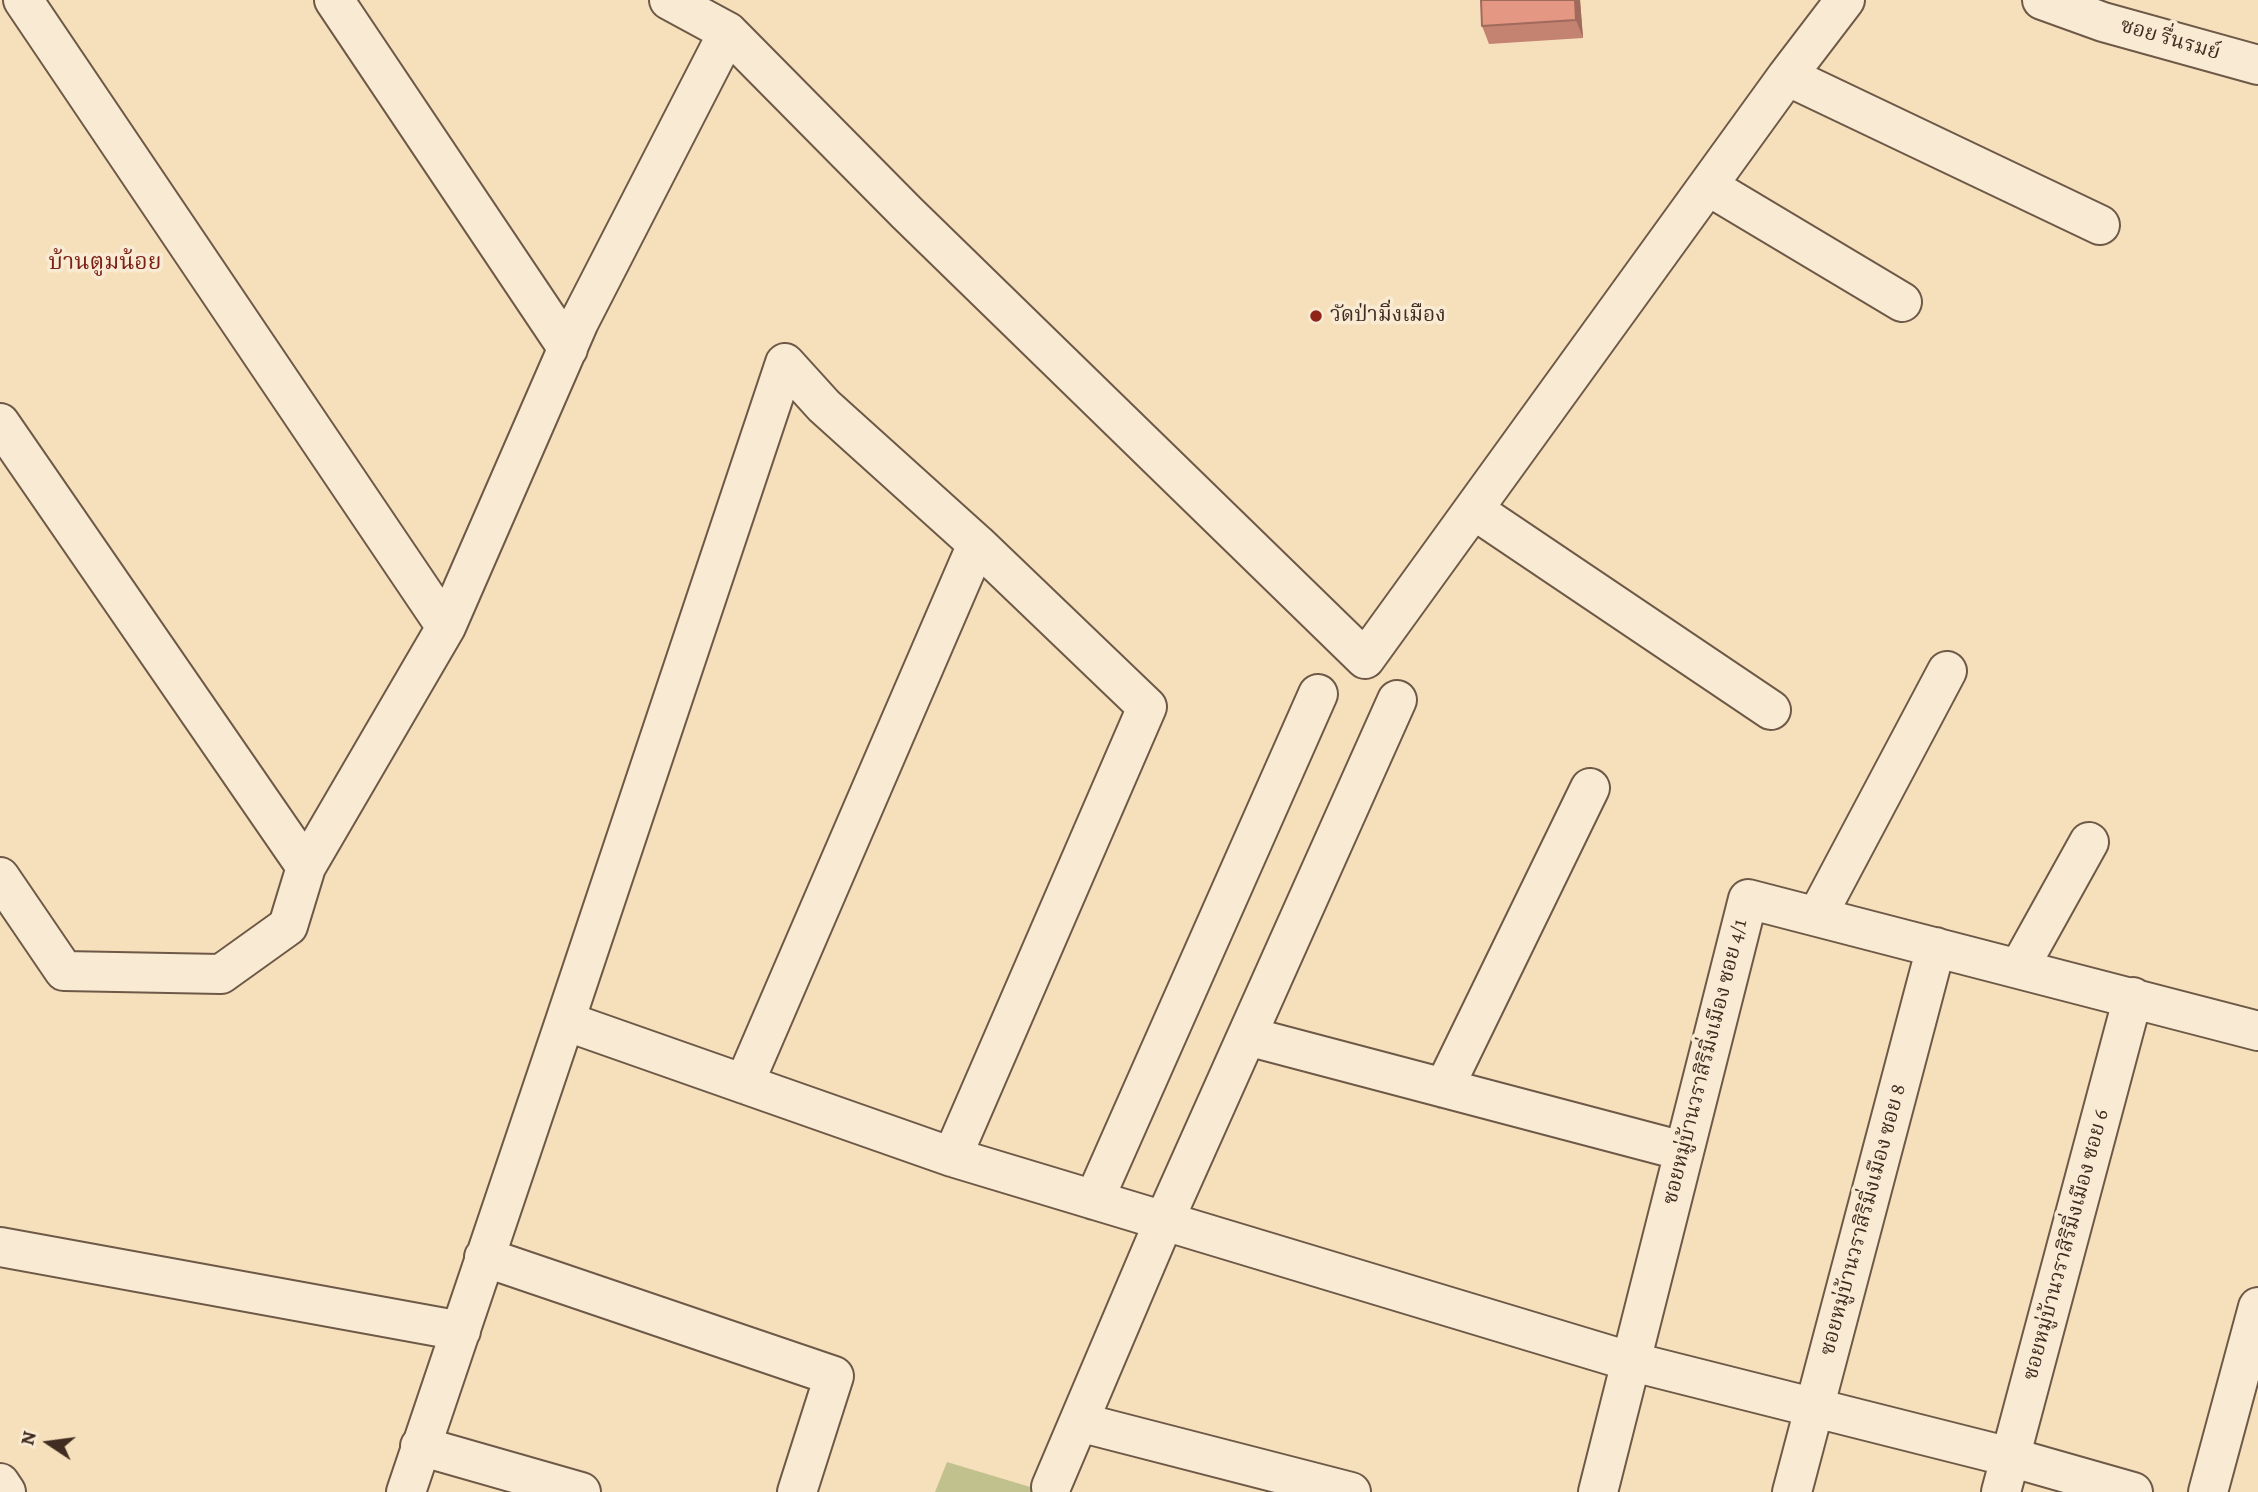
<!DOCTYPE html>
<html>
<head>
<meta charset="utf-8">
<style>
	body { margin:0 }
	#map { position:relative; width:2258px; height:1492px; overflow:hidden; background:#f6e0bb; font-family:Alegreya,serif }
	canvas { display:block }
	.north { position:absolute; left:14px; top:1408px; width:70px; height:70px; -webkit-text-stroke:5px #f9ebd3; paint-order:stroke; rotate:283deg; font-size:19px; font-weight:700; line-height:28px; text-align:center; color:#412c21 }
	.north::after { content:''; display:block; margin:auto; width:24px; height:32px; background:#412c21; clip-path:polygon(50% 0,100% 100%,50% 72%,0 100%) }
</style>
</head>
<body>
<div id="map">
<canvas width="2258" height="1492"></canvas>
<div class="north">N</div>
</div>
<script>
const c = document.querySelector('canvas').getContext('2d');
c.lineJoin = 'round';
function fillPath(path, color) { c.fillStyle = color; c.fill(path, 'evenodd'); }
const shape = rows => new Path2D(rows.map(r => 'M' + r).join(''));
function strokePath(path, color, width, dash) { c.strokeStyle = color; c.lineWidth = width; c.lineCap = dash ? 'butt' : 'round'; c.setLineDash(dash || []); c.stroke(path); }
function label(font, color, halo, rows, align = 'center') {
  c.font = font + ' Alegreya,"Noto Serif Thai",serif'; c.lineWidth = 7; c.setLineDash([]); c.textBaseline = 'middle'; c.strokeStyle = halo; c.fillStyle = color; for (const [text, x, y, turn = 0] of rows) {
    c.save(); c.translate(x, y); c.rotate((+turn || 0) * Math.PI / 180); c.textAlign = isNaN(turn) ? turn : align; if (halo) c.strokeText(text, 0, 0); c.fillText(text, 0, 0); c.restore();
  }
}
const green = shape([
	[947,1462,1047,1492,935,1492]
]);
const minor = shape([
	[23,0,446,627],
	[334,0,568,349],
	[669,0,728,32,907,213,1365,659,1787,76,1845,0],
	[2042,0,2103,22,2258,65],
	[1787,76,2100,225],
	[1708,186,1902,302],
	[0,423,306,867],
	[1474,510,1771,710],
	[0,877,64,971,221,974,288,926,306,867,446,627,579,322,728,32],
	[1817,916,1947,671],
	[2019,968,2089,842],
	[565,1021,785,363,824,406,977,544,1147,707,952,1157],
	[1247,1036,1683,1151],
	[744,1084,977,544],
	[1444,1088,1590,788],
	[1094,1200,1318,694],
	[0,1247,461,1331],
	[484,1257,834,1376,797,1492],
	[1079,1422,1351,1492],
	[420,1446,581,1492],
	[0,1483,6,1492],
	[1051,1487,1164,1221,1397,700],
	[406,1492,565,1021,952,1157,1629,1361,2010,1457,2133,1492],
	[1598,1492,1748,899,2258,1031],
	[1792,1492,1936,947],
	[2001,1492,2133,997],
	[2208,1492,2258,1307]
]);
const wall = shape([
	[1580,0,1583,38,1489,44,1482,26]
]);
const shadedWall = shape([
	[1575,0,1580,0,1583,38,1576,20]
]);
const building = shape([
	[1481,0,1575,0,1576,20,1482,26,1481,0]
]);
const markers = [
	[1316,316,7,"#8f2418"]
];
const streetNames = [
	["ซอย รื่นรมย์",2170,40,16],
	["ซอยหมู่บ้านวราสิริมิ่งเมือง ซอย 4/1",1706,1062,-76],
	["ซอยหมู่บ้านวราสิริมิ่งเมือง ซอย 8",1864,1220,-75],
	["ซอยหมู่บ้านวราสิริมิ่งเมือง ซอย 6",2067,1245,-75]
];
const poiNames = [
	["วัดป่ามิ่งเมือง",1330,316]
];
const neighbourhoodNames = [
	["บ้านตูมน้อย",105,263]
];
fillPath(green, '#c1c18d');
strokePath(minor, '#6e5948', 42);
strokePath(minor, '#f9ebd3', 38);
fillPath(wall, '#c48271');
fillPath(shadedWall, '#a06a5c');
fillPath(building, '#e49783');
strokePath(building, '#a06a5c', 2);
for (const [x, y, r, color] of markers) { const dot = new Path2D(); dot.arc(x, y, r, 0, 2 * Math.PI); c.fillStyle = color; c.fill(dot); strokePath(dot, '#f9ebd3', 2.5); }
label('21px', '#412c21', '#f9ebd3', streetNames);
label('21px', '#412c21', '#f9ebd3', poiNames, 'left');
label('23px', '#7a1f14', '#f9ebd3', neighbourhoodNames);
</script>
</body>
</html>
